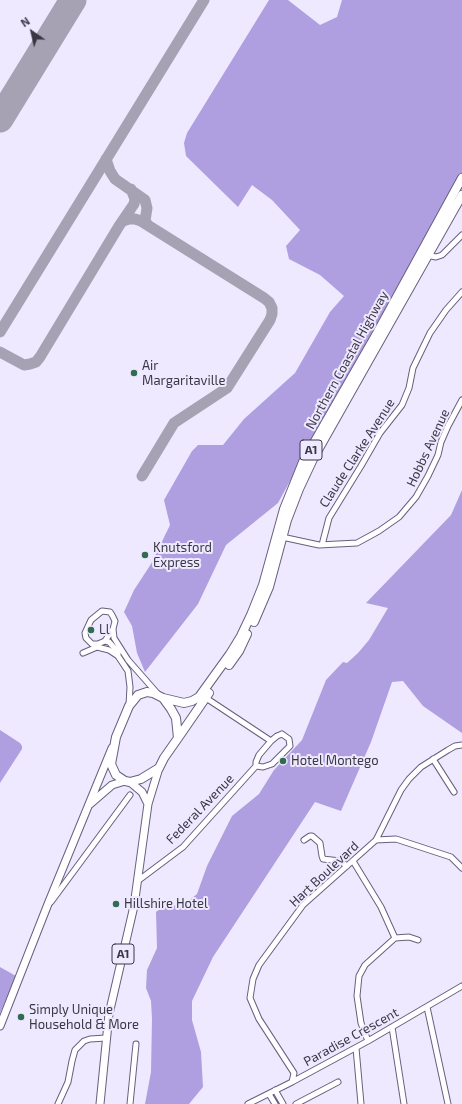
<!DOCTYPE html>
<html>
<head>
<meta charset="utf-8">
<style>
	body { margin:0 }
	#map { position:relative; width:462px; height:1104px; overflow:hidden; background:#eee9ff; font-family:"Exo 2",sans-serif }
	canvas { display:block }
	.north { position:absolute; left:12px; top:12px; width:40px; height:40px; -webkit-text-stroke:3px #eee9ff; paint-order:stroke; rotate:326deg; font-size:11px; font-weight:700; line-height:16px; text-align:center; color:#3a3744 }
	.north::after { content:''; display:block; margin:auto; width:14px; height:18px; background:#3a3744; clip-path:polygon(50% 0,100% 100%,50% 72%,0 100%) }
</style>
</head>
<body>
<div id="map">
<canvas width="462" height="1104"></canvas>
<div class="north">N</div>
</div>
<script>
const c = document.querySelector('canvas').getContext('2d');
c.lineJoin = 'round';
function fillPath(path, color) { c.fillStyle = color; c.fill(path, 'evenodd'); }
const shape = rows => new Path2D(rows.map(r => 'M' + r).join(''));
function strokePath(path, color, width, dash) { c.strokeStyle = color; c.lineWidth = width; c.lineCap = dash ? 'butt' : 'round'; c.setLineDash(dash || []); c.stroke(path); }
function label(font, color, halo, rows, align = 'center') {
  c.font = font + ' "Exo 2",sans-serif'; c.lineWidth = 4; c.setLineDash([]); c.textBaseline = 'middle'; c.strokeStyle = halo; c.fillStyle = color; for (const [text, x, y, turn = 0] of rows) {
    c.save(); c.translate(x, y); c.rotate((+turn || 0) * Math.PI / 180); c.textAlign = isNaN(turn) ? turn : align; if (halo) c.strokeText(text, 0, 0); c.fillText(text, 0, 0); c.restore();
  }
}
const forest = shape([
	[269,0,288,0,320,25,337,17,342,0,462,0,462,173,332,404,278,503,226,545,198,604,145,672,137,653,132,626,124,612,134,590,151,564,170,525,164,500,192,451,198,445,223,445,244,419,295,373,330,312,344,296,320,275,289,259,286,246,300,230,272,200,252,185,238,207,186,156,184,143,187,133],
	[462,490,462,733,423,706,403,681,392,682,371,742,341,811,315,802,213,957,192,1001,192,1020,201,1052,203,1087,189,1104,145,1104,151,1072,152,1019,151,1001,146,988,147,970,157,948,156,912,165,905,182,906,197,894,207,866,232,816,259,794,274,770,302,740,326,680,343,662,347,663,358,653,369,640,388,608,366,603,451,515],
	[0,730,20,743,22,746,22,749,0,783],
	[0,967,16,976,0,1013]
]);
const taxiway = shape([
	[106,159,110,171,115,179,145,200,147,208,145,221,148,225],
	[123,221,129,219,135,219,141,221,264,298,269,302,272,308,272,314,270,320,227,388,174,423,142,476],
	[0,332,204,0],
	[0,352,24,365,30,364,36,362,40,357,119,226,134,204,135,199,131,189]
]);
const runway = shape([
	[0,119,73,0]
]);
const minor = shape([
	[426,255,436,257,442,255,462,235],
	[282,537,319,545,357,543,379,531,399,517,416,497,428,476,438,455,441,442,448,426,462,400],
	[322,545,329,518,361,466,380,433,402,405,409,388,413,368,430,333,446,310,462,292],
	[113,629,114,638,128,660,157,693],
	[105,641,113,629,115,621,112,615,110,612,102,611,91,620,85,633,86,638,92,644,98,644,105,641,109,642,118,652,118,656],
	[83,653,97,647,109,650,118,656,128,671,130,687,129,705],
	[206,698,271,741],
	[282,734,289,739,290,746,272,764,263,767,256,766,256,762,259,755,271,741,277,736,282,734],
	[433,759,454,792],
	[304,840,310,836,312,836,320,843,322,856,323,859,340,861,347,866],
	[376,840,396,839,451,857,462,868],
	[353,861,381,907,395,938],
	[139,880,183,847,256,766],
	[51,902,130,795],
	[427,1007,448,1104],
	[392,1027,404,1104],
	[368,1041,361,1023,357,996,359,976,365,965,395,938,409,937,418,940],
	[356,1048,361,1104],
	[292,1082,294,1073,259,1019,250,998,253,979,259,965,303,905,376,840,401,790,409,779,421,767,448,750,455,746,462,745],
	[275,1090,283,1104],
	[269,1094,275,1104],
	[58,1104,68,1082,72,1061,75,1050,84,1041,90,1039,106,1038],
	[130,1104,136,1044],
	[248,1104,292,1082,368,1041,462,986],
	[296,1104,338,1082]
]);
const major = shape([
	[130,782,142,792,148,804],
	[90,804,112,785,125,781],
	[0,1026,48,904,112,748],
	[100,1104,109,1014,134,906,148,804,159,768]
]);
const highway = shape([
	[254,622,269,587,287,520,299,489,314,457,462,195],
	[229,665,239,651,247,634],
	[147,692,153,693,163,698,171,709,176,718,178,738,164,758,159,768,141,779,130,782,125,781,116,775,111,764,116,737,129,706,138,695,147,692],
	[163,698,184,703,192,701,199,697,230,654,241,636,251,615,263,585,284,509,303,462,376,335,462,178],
	[178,738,209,693]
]);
const markers = [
	[134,373,4,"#336b52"],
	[145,555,4,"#336b52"],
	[91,630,4,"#336b52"],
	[283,761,4,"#336b52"],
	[116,904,4,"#336b52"],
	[21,1017,4,"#336b52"]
];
const shields = [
	[311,450,22],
	[123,954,22]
];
const shieldNames = [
	["A1",311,450],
	["A1",123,954]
];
const streetNames = [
	["Northern Coastal Highway",347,360,-61],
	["Hobbs Avenue",428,448,-65],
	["Claude Clarke Avenue",357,453,-57],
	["Federal Avenue",200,809,-46],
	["Hart Boulevard",324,874,-43],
	["Paradise Crescent",351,1037,-29]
];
const poiNames = [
	["Air",142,366],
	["Margaritaville",142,381],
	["Knutsford",153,548],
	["Express",153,563],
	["Ll",99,630],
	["Hotel Montego",291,761],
	["Hillshire Hotel",124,904],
	["Simply Unique",29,1010],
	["Household & More",29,1025]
];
fillPath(forest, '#af9fe0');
strokePath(taxiway, '#a6a2b4', 11);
strokePath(runway, '#a6a2b4', 27);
strokePath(minor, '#675f7e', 7);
strokePath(major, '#675f7e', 9);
strokePath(highway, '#675f7e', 10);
strokePath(minor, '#fff', 5);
strokePath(major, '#fff', 7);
strokePath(highway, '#fff', 8);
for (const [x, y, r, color] of markers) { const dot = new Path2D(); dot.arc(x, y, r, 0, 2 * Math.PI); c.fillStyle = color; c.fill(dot); strokePath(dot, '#eee9ff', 1.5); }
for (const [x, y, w] of shields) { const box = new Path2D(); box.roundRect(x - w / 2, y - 10, w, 20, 3); c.fillStyle = '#eee9ff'; c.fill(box); strokePath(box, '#3a3744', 1); }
label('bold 12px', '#3a3744', null, shieldNames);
label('13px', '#3a3744', '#eee9ff', streetNames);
label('13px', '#3a3744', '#eee9ff', poiNames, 'left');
</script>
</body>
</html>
